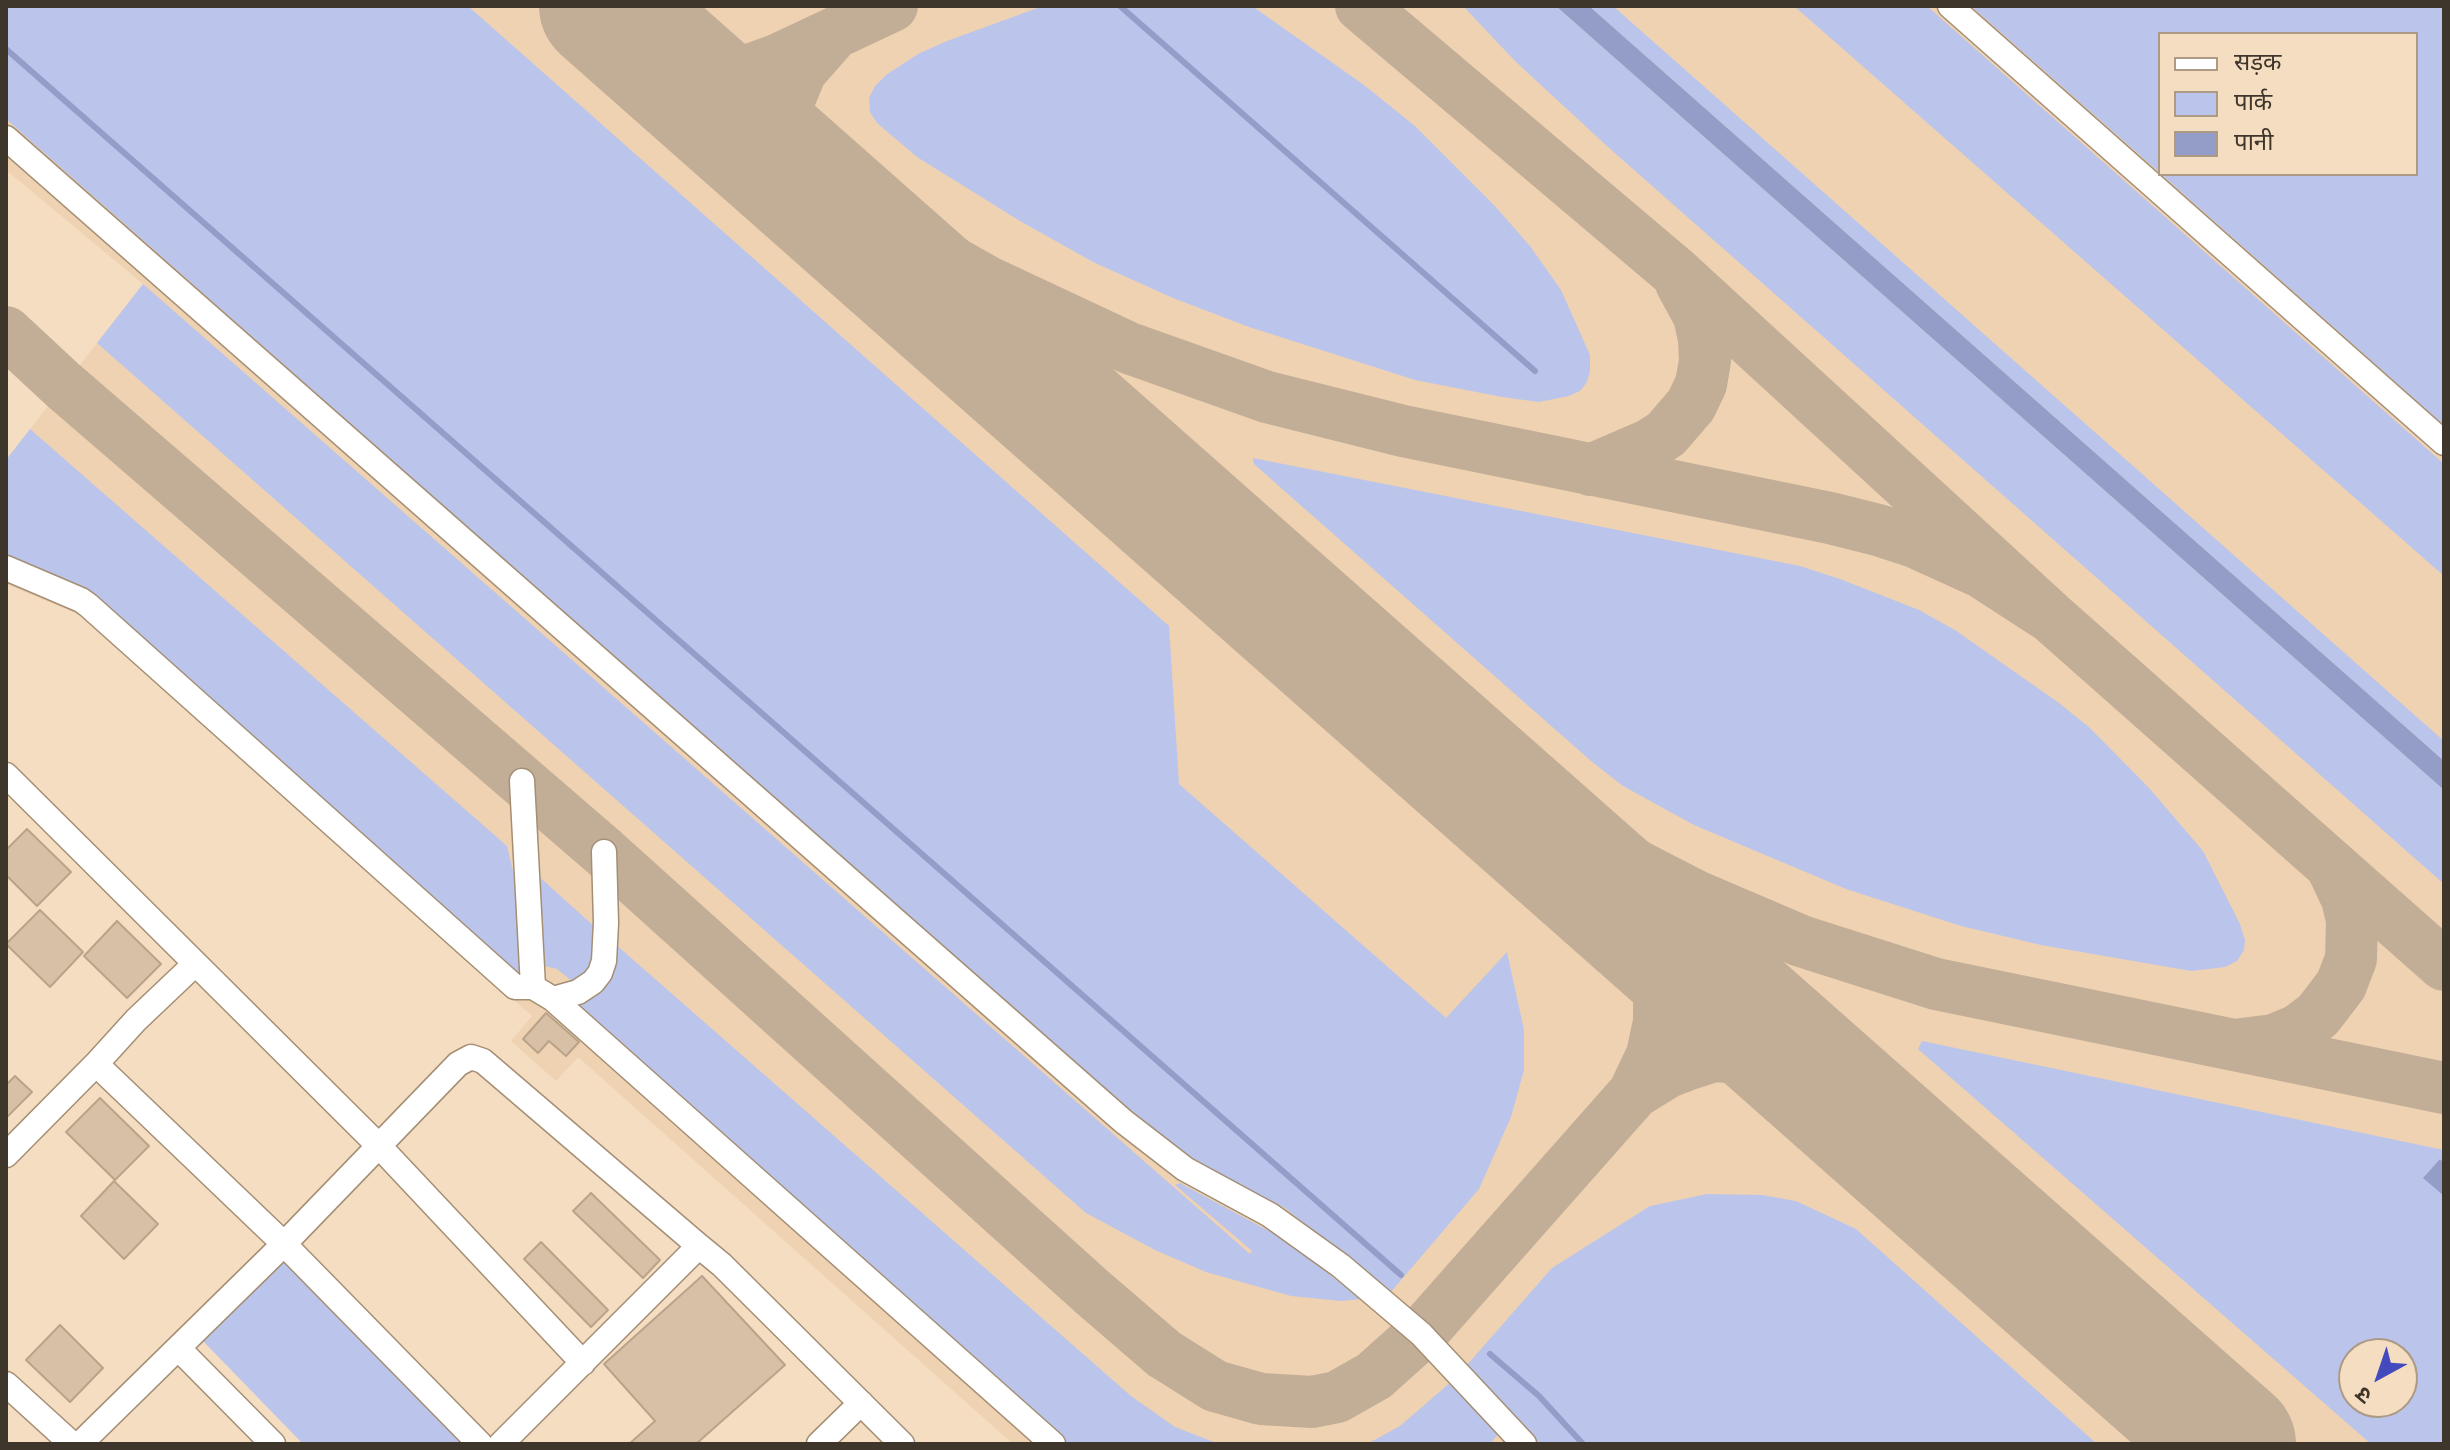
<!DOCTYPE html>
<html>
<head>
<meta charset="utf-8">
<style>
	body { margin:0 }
	#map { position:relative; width:2450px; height:1450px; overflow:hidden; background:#f5ddc1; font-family:Rubik,"Noto Sans Devanagari",sans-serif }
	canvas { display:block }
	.frame { position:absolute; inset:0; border:8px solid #3f362b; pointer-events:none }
	.legend { position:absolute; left:2158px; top:32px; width:260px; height:144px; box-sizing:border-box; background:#f5ddc1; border:2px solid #ac9a85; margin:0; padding:10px 14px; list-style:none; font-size:24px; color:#3f362b }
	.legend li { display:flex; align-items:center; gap:16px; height:40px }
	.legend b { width:40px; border:2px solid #ac9a85 }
	.north { position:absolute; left:2338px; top:1338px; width:80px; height:80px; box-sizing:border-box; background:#f5ddc1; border:2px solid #ac9a85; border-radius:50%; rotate:220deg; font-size:22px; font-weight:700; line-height:32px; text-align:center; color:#3f362b }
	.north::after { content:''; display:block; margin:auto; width:28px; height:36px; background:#434abe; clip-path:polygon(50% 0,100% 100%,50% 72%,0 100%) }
</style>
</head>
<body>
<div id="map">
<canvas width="2450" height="1450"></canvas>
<div class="frame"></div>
<ul class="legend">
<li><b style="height:10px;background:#fff"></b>सड़क</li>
<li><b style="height:22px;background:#bbc5ec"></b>पार्क</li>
<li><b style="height:22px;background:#949dc8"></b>पानी</li>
</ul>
<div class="north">उ</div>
</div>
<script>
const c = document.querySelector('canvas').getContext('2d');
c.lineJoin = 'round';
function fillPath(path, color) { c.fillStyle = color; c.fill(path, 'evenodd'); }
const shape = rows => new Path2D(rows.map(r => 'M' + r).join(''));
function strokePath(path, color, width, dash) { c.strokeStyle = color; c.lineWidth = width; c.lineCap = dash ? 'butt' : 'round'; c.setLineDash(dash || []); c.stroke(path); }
const built = shape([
	[6,6,2444,6,2444,1444,1013,1444,578,1057,556,1081,511,1041,532,1016,82,616,6,584,6,460,143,284,6,170],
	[2160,34,2416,34,2416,174,2160,174],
	[2354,1354,2402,1354,2402,1402,2354,1402]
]);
const green = shape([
	[6,6,468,6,1169,626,1179,784,1446,1018,1507,952,1524,1030,1524,1070,1511,1117,1479,1189,1390,1293,1285,1208,1190,1160,1161,1140,6,119],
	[1043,6,1252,6,1364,85,1415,126,1494,205,1530,246,1561,290,1590,355,1590,371,1587,382,1580,391,1569,396,1539,402,1502,397,1415,380,1249,327,1173,298,1093,262,1020,221,917,157,877,123,870,112,869,98,875,86,886,75,918,54,947,41],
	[1463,6,1556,6,2444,790,2444,884,1608,147,1516,62],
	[1589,6,1613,6,2444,741,2444,761],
	[1794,6,1927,6,2444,464,2444,576],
	[1971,6,2444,6,2444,425,2161,174,2416,174,2416,34,2160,34,2160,173],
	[143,284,1250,1254,1252,1251,1175,1185,1180,1183,1282,1238,1361,1299,1341,1301,1291,1296,1206,1272,1155,1250,1086,1213,97,343],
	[30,429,507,846,525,922,522,973,510,968,494,956,106,604,84,587,6,555,6,460],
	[1253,458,1800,566,1840,579,1919,610,1955,630,2059,703,2090,728,2150,789,2203,851,2240,924,2245,940,2244,950,2237,961,2225,967,2191,971,2041,945,1961,926,1846,889,1694,825,1623,786,1591,761,1280,487,1254,464],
	[535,873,596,928,595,962,578,986,557,969,545,966,543,961],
	[614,943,1131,1396,1175,1427,1219,1444,1063,1444,571,1001],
	[1922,1041,2444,1150,2444,1163,2440,1159,2424,1177,2444,1196,2444,1444,2371,1444,1918,1049],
	[2354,1354,2402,1354,2402,1402,2354,1402],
	[1707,1194,1762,1195,1796,1201,1856,1229,2097,1444,1538,1444,1467,1365,1552,1268,1650,1206],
	[285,1256,462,1444,303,1444,201,1339],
	[1452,1381,1499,1433,1490,1444,1367,1444,1400,1426]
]);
const water = shape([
	[1556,6,1589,6,2444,761,2444,790],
	[2440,1159,2444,1163,2444,1196,2423,1178]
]);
const stream = shape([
	[1120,6,1535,371],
	[6,49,1401,1275],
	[1490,1354,1539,1396,1583,1444]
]);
const taxiway = shape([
	[1361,6,1673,270,2052,618,2444,965],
	[657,53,696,70,741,73,777,60,892,6],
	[694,84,796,163,851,202,915,241,986,281,1129,348,1267,397,1403,431,1830,518,1878,530,1915,542,1981,572,2052,618],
	[807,180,796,163,790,143,787,120,789,100,801,71,831,37],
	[6,332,63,385,604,852,1092,1292,1164,1354,1215,1386,1261,1399,1312,1402,1337,1397,1374,1376,1421,1334,1634,1093,1652,1055,1659,1022,1659,996,1654,966,1645,945,1626,915,1580,869],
	[1591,470,1649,445,1666,434,1691,405,1701,384,1705,361,1704,339,1699,316,1681,283],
	[1389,702,1501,784,1599,846,1698,897,1801,941,1936,984,2444,1088],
	[2242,1044,2274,1040,2298,1030,2318,1015,2341,985,2351,959,2352,920,2347,899,2332,867],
	[1634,1093,1668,1072,1689,1064,1714,1056,1742,1058,1764,1061,1788,1070,1816,1085,1859,1115]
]);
const runway = shape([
	[604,6,2231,1444]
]);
const building = shape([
	[27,829,71,872,37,906,6,875,6,850,27,829],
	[40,910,83,952,50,987,6,944,40,910],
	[117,921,161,964,127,998,84,956,117,921],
	[546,1013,579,1042,566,1056,549,1041,538,1053,523,1039,546,1013],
	[15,1076,32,1092,6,1118,6,1085,15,1076],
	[100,1098,149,1146,115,1180,66,1132,100,1098],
	[114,1181,158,1224,124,1259,81,1216,114,1181],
	[591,1193,660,1260,643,1278,573,1211,591,1193],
	[541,1242,608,1310,591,1327,524,1259,541,1242],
	[702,1276,785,1365,696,1444,629,1444,655,1421,604,1364,702,1276],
	[60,1325,103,1368,70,1402,26,1360,60,1325]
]);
const minor = shape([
	[1950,6,2444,443],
	[6,138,1123,1121,1185,1169,1270,1215,1341,1266,1421,1334,1524,1444],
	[6,568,81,600,88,605,515,987,533,987,553,999,1053,1444],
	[6,775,379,1146,583,1363],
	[522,781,533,987],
	[195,964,136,1020,96,1064,284,1244,480,1444],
	[553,999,578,992,593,982,600,973,604,961,606,923,604,852],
	[6,1155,96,1064],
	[178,1348,273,1444],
	[6,1384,72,1444],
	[80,1444,284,1244,458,1064,471,1057,483,1061,699,1246],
	[501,1444,699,1246,722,1265,902,1444],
	[819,1444,861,1403]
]);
fillPath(built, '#efd2b1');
fillPath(green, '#bbc5ec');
fillPath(water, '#949dc8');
strokePath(stream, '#949dc8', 6);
strokePath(taxiway, '#c2ae97', 52);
strokePath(runway, '#c2ae97', 130);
fillPath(building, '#d7c0a5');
strokePath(building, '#baa389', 2);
strokePath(minor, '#a48e74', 27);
strokePath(minor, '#fff', 24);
</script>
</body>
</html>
